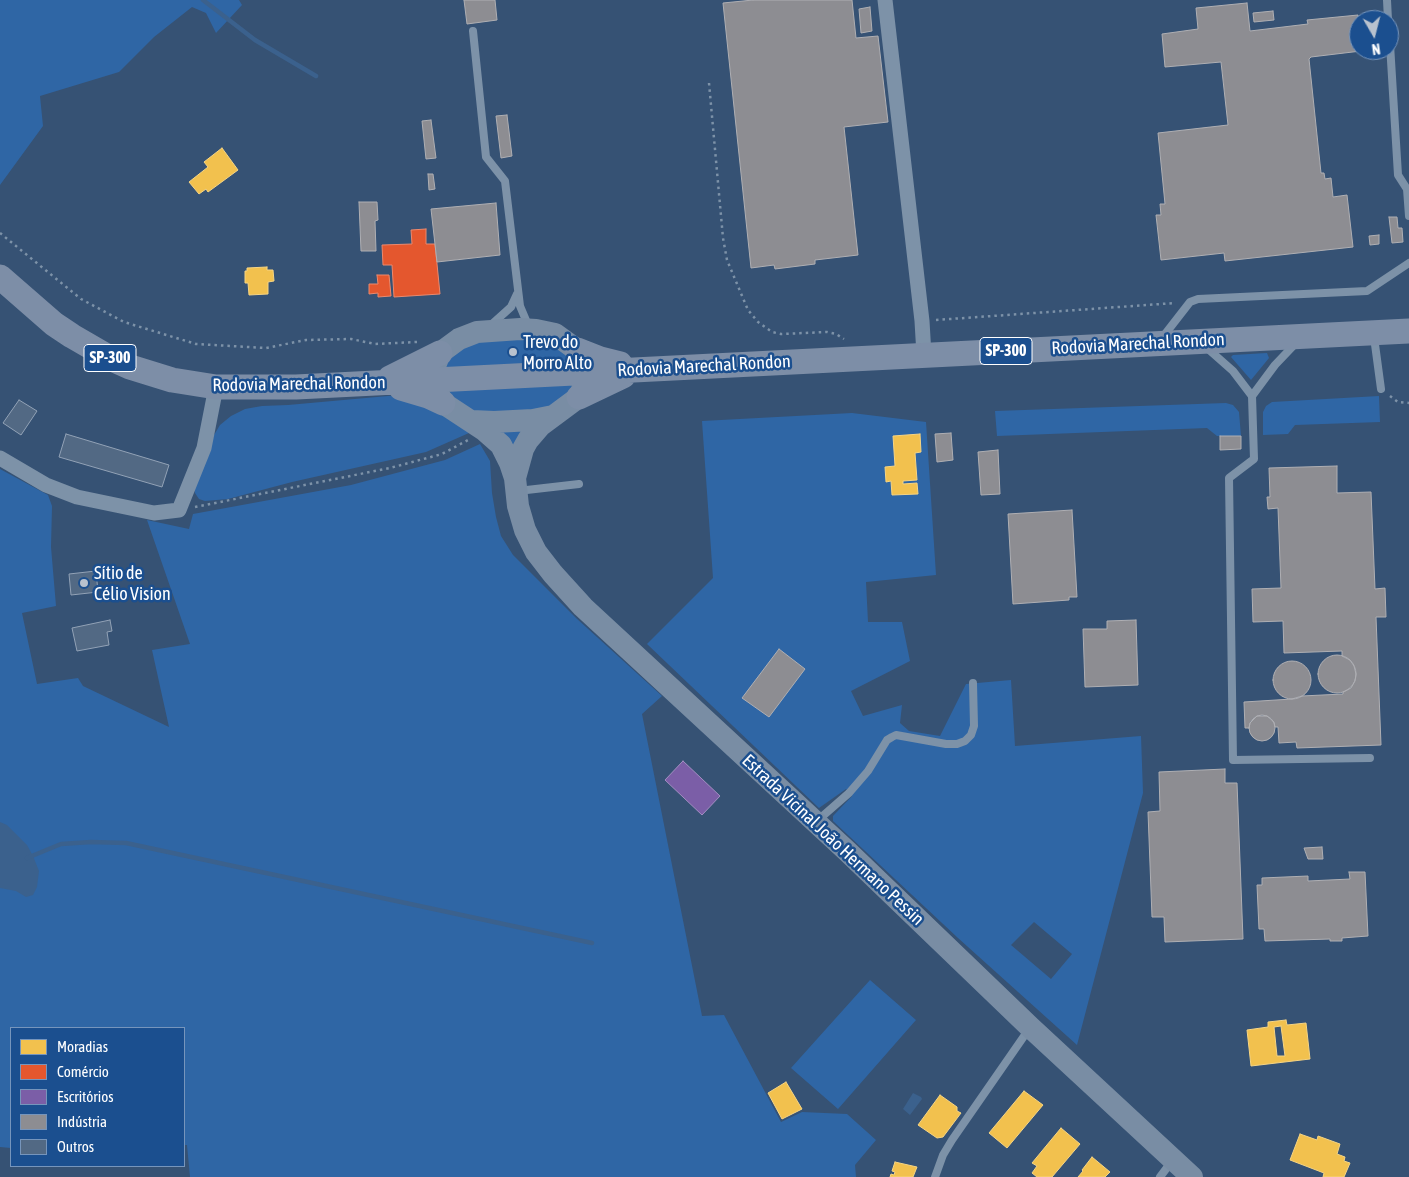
<!DOCTYPE html>
<html>
<head>
<meta charset="utf-8">
<style>
	body { margin:0 }
	#map { position:relative; width:1409px; height:1177px; overflow:hidden; background:#365274; font-family:"Asap Condensed",sans-serif }
	canvas { display:block }
	.legend { position:absolute; left:10px; top:1027px; width:175px; height:140px; box-sizing:border-box; background:#1b4f8f; border:1px solid #7695bc; margin:0; padding:6px 9px; list-style:none; font-size:15px; color:#fff }
	.legend li { display:flex; align-items:center; gap:10px; height:25px }
	.legend b { width:25px; border:1px solid #7695bc }
	.north { position:absolute; left:1349px; top:10px; width:50px; height:50px; box-sizing:border-box; background:#1b4f8f; border:1px solid #7695bc; border-radius:50%; rotate:172deg; font-size:14px; font-weight:700; line-height:20px; text-align:center; color:#fff }
	.north::after { content:''; display:block; margin:auto; width:18px; height:22px; background:#b9c2ce; clip-path:polygon(50% 0,100% 100%,50% 72%,0 100%) }
</style>
</head>
<body>
<div id="map">
<canvas width="1409" height="1177"></canvas>
<ul class="legend">
<li><b style="height:14px;background:#f2c14e"></b>Moradias</li>
<li><b style="height:14px;background:#e4572e"></b>Comércio</li>
<li><b style="height:14px;background:#7b5ea7"></b>Escritórios</li>
<li><b style="height:14px;background:#8d8d92"></b>Indústria</li>
<li><b style="height:14px;background:#526984"></b>Outros</li>
</ul>
<div class="north">N</div>
</div>
<script>
const c = document.querySelector('canvas').getContext('2d');
c.lineJoin = 'round';
function fillPath(path, color) { c.fillStyle = color; c.fill(path, 'evenodd'); }
const shape = rows => new Path2D(rows.map(r => 'M' + r).join(''));
function strokePath(path, color, width, dash) { c.strokeStyle = color; c.lineWidth = width; c.lineCap = dash ? 'butt' : 'round'; c.setLineDash(dash || []); c.stroke(path); }
function label(font, color, halo, rows, align = 'center') {
  c.font = font + ' "Asap Condensed",sans-serif'; c.lineWidth = 5; c.setLineDash([]); c.textBaseline = 'middle'; c.strokeStyle = halo; c.fillStyle = color; for (const [text, x, y, turn = 0] of rows) {
    c.save(); c.translate(x, y); c.rotate((+turn || 0) * Math.PI / 180); c.textAlign = isNaN(turn) ? turn : align; if (halo) c.strokeText(text, 0, 0); c.fillText(text, 0, 0); c.restore();
  }
}
const green = shape([
	[0,0,239,0,242,5,216,33,206,13,192,7,154,37,119,72,40,96,43,126,0,185],
	[537,333,569,348,577,387,518,448,454,405,441,365,461,343],
	[1267,353,1269,358,1251,380,1231,357,1233,355],
	[399,395,478,429,426,452,292,482,228,499,205,501,199,499,195,493,194,488,214,435,220,425,231,416,245,409,262,406,288,405],
	[1379,396,1380,422,1295,425,1288,434,1263,435,1263,412,1266,406,1272,402],
	[1226,403,1233,405,1239,412,1241,436,1217,436,1207,428,997,436,995,411],
	[852,413,926,422,936,575,866,582,868,622,902,622,910,661,851,691,863,716,902,705,900,723,909,731,940,736,966,684,1011,680,1015,746,1141,736,1143,793,1077,1045,958,938,833,821,833,816,852,796,846,789,819,808,647,644,713,578,702,421],
	[1034,922,1072,954,1051,979,1011,945],
	[480,444,490,461,492,493,496,517,501,536,513,555,576,618,662,696,642,714,702,1016,724,1015,781,1122,802,1112,847,1114,876,1140,855,1165,856,1177,190,1177,187,1145,184,1145,184,1028,11,1028,11,1148,0,1147,0,469,48,495,52,506,51,547,56,606,22,613,37,684,78,678,83,686,169,727,152,650,190,644,147,520,189,529,193,514,351,485,445,460],
	[870,980,916,1020,838,1109,791,1068]
]);
const water = shape([
	[0,822,7,825,27,845,33,856,39,871,37,887,33,895,26,897,16,891,0,888],
	[913,1093,921,1097,922,1099,910,1115,903,1109]
]);
const homes = shape([
	[222,148,238,170,208,192,206,189,199,194,189,182,208,167,204,162,222,148],
	[267,267,267,270,273,270,274,281,268,282,268,294,249,295,248,283,245,283,245,271,247,271,247,268,267,267],
	[920,434,921,452,915,453,917,480,903,481,903,484,917,483,918,494,892,495,891,481,886,482,885,467,895,466,893,436,920,434],
	[1286,1020,1287,1025,1306,1023,1310,1059,1251,1066,1247,1030,1268,1027,1268,1022,1286,1020],
	[1281,1026,1285,1056,1277,1056,1274,1027,1281,1026],
	[786,1082,802,1109,782,1119,768,1093,786,1082],
	[1024,1091,1043,1105,1007,1148,989,1133,1024,1091],
	[940,1095,957,1107,957,1111,961,1113,943,1137,937,1138,918,1125,940,1095],
	[1061,1128,1080,1144,1052,1177,1037,1177,1032,1173,1037,1166,1032,1163,1061,1128],
	[1300,1134,1317,1140,1318,1136,1340,1144,1337,1154,1345,1157,1344,1161,1350,1163,1344,1177,1323,1177,1324,1173,1290,1160,1300,1134],
	[1092,1157,1110,1172,1105,1177,1078,1177,1083,1171,1082,1170,1092,1157],
	[895,1162,917,1167,913,1177,890,1177,891,1174,894,1175,895,1172,892,1171,895,1162]
]);
const shops = shape([
	[426,229,426,244,435,244,440,294,394,297,392,265,383,265,382,245,412,244,411,230,426,229],
	[377,275,389,275,391,296,378,297,378,293,369,294,369,284,378,284,377,275]
]);
const offices = shape([
	[683,761,720,796,702,815,665,780,683,761]
]);
const industry = shape([
	[464,0,495,0,497,20,467,24,464,0],
	[753,0,852,0,856,38,878,36,888,122,844,127,858,255,815,260,815,264,775,269,774,265,751,268,723,3,753,0],
	[1247,3,1250,31,1308,24,1307,20,1358,15,1359,50,1361,51,1311,57,1309,59,1321,173,1324,173,1325,179,1331,178,1333,197,1347,195,1353,247,1225,261,1224,253,1161,260,1156,215,1161,215,1160,204,1165,204,1158,133,1228,125,1221,62,1165,67,1162,34,1198,29,1196,8,1247,3],
	[870,7,872,31,861,33,859,9,870,7],
	[1273,11,1274,20,1254,22,1253,13,1273,11],
	[507,115,512,156,501,158,496,116,507,115],
	[431,120,436,158,426,159,422,121,431,120],
	[428,174,433,174,435,189,429,190,428,174],
	[359,202,377,202,378,220,375,221,376,251,361,251,359,202],
	[496,203,500,255,437,262,431,209,496,203],
	[1389,217,1397,217,1398,228,1402,228,1403,242,1392,243,1389,217],
	[1379,235,1379,244,1370,245,1369,236,1379,235],
	[951,433,953,460,937,462,935,434,951,433],
	[1220,436,1241,436,1241,449,1220,450,1220,436],
	[998,450,1000,494,981,495,978,452,998,450],
	[1337,466,1337,493,1371,492,1375,589,1385,588,1386,617,1376,617,1381,745,1297,748,1296,742,1279,743,1278,727,1275,727,1274,722,1267,716,1257,716,1250,723,1249,728,1245,728,1244,702,1292,699,1302,696,1343,694,1343,692,1351,688,1355,681,1356,674,1354,666,1350,660,1342,656,1342,651,1284,653,1283,621,1253,622,1252,589,1281,588,1278,508,1268,509,1267,497,1270,497,1269,468,1337,466],
	[1072,510,1077,597,1069,597,1069,600,1013,604,1008,514,1072,510],
	[1136,620,1138,685,1085,687,1083,629,1107,629,1107,621,1136,620],
	[779,649,805,669,769,717,742,698,779,649],
	'1318 674a19 19 0 1 1 38 0a19 19 0 1 1-38 0Z',
	'1273 680a19 19 0 1 1 38 0a19 19 0 1 1-38 0Z',
	'1249 728a13 13 0 1 1 26 0a13 13 0 1 1-26 0Z',
	[1225,769,1225,783,1237,783,1243,939,1165,942,1164,917,1152,917,1148,812,1160,811,1159,772,1225,769],
	[1322,847,1323,859,1308,859,1304,848,1322,847],
	[1349,872,1365,872,1368,936,1342,938,1342,941,1330,941,1330,939,1265,941,1264,929,1259,929,1257,885,1262,885,1262,878,1308,876,1308,881,1350,879,1349,872]
]);
const stream = shape([
	[203,0,255,40,316,76],
	[27,858,61,844,91,842,126,843,592,943]
]);
const building = shape([
	[19,400,37,411,21,435,3,423,19,400],
	[66,434,169,465,162,487,59,457,66,434],
	[96,571,98,592,71,595,69,574,96,571],
	[110,620,112,631,107,632,109,645,77,651,72,628,110,620]
]);
const path = shape([
	[709,83,723,238,727,260,748,310,758,322,772,332,781,334,827,332,836,334,844,339],
	[0,233,81,299,124,322,196,344,266,348,306,340,351,339,375,344,417,342],
	[936,320,1175,303],
	[1390,396,1398,402,1409,403],
	[195,507,390,468,442,454,468,440]
]);
const service = shape([
	[1387,0,1388,20],
	[1389,28,1398,175,1407,189],
	[473,31,486,157,505,181,520,306,528,325],
	[1409,189,1407,189,1409,216],
	[491,325,511,307,517,294],
	[1374,337,1381,389],
	[1162,338,1190,302,1198,299,1367,291,1409,263],
	[1207,348,1233,371,1252,396,1254,459,1229,478,1233,760,1370,758],
	[1252,396,1275,365,1295,344],
	[518,491,579,484],
	[817,821,849,793,868,771,887,740,892,737,896,735,946,744,957,744,965,741,971,735,974,726,973,683],
	[935,1177,943,1155,952,1140,1029,1029],
	[1160,1177,1172,1161]
]);
const minor = shape([
	[885,0,922,321,924,355],
	[0,458,46,485,77,497,154,513,179,510,204,448,216,387]
]);
const secondary = shape([
	[472,421,494,422,533,420,553,416],
	[515,478,523,449,528,440,540,426,579,397,586,381,586,372,577,350,555,334,536,330,520,329,477,332,459,339,440,353,435,366,435,387,443,403,484,430,501,445,510,463,515,478,518,506,525,530,536,552,553,574,583,607,848,852,1030,1027,1192,1177]
]);
const primary = shape([
	[0,277,54,324,72,336,110,358,130,367,172,380,216,387,296,387,1409,331],
	[577,350,600,359,620,364],
	[390,378,440,353],
	[401,388,428,396,443,403],
	[579,397,623,376]
]);
const markers = [
	[513,352,5,"#b9c2ce"],
	[84,583,5,"#b9c2ce"]
];
const shields = [
	[1006,351,52],
	[110,358,52]
];
const shieldNames = [
	["SP-300",1006,351],
	["SP-300",110,358]
];
const poiNames = [
	["Trevo do",523,342],
	["Morro Alto",523,363],
	["Sítio de",94,573],
	["Célio Vision",94,594]
];
const streetNames = [
	["Rodovia Marechal Rondon",1138,344,-3],
	["Rodovia Marechal Rondon",704,366,-3],
	["Rodovia Marechal Rondon",299,384,-1],
	["Estrada Vicinal João Hermano Pessin",833,840,43]
];
fillPath(green, '#2f66a5');
fillPath(water, '#3b618d');
fillPath(homes, '#f2c14e');
strokePath(homes, '#f6d483', 1);
fillPath(shops, '#e4572e');
strokePath(shops, '#ec896d', 1);
fillPath(offices, '#7b5ea7');
strokePath(offices, '#a38ec1', 1);
fillPath(industry, '#8d8d92');
strokePath(industry, '#afafb3', 1);
strokePath(stream, '#3b618d', 4.5);
fillPath(building, '#526984');
strokePath(building, '#92a2b6', 1);
strokePath(path, '#7d92a8', 2.5, [2.5, 4]);
strokePath(service, '#7d92a8', 8);
strokePath(minor, '#7d92a8', 15);
strokePath(secondary, '#798da4', 22);
strokePath(primary, '#7d8ea7', 25);
for (const [x, y, r, color] of markers) { const dot = new Path2D(); dot.arc(x, y, r, 0, 2 * Math.PI); c.fillStyle = color; c.fill(dot); strokePath(dot, '#1b4f8f', 2); }
for (const [x, y, w] of shields) { const box = new Path2D(); box.roundRect(x - w / 2, y - 13.5, w, 27, 4); c.fillStyle = '#1b4f8f'; c.fill(box); strokePath(box, '#fff', 1); }
label('bold 16px', '#fff', null, shieldNames);
label('18px', '#fff', '#1b4f8f', poiNames, 'left');
label('18px', '#fff', '#1b4f8f', streetNames);
</script>
</body>
</html>
